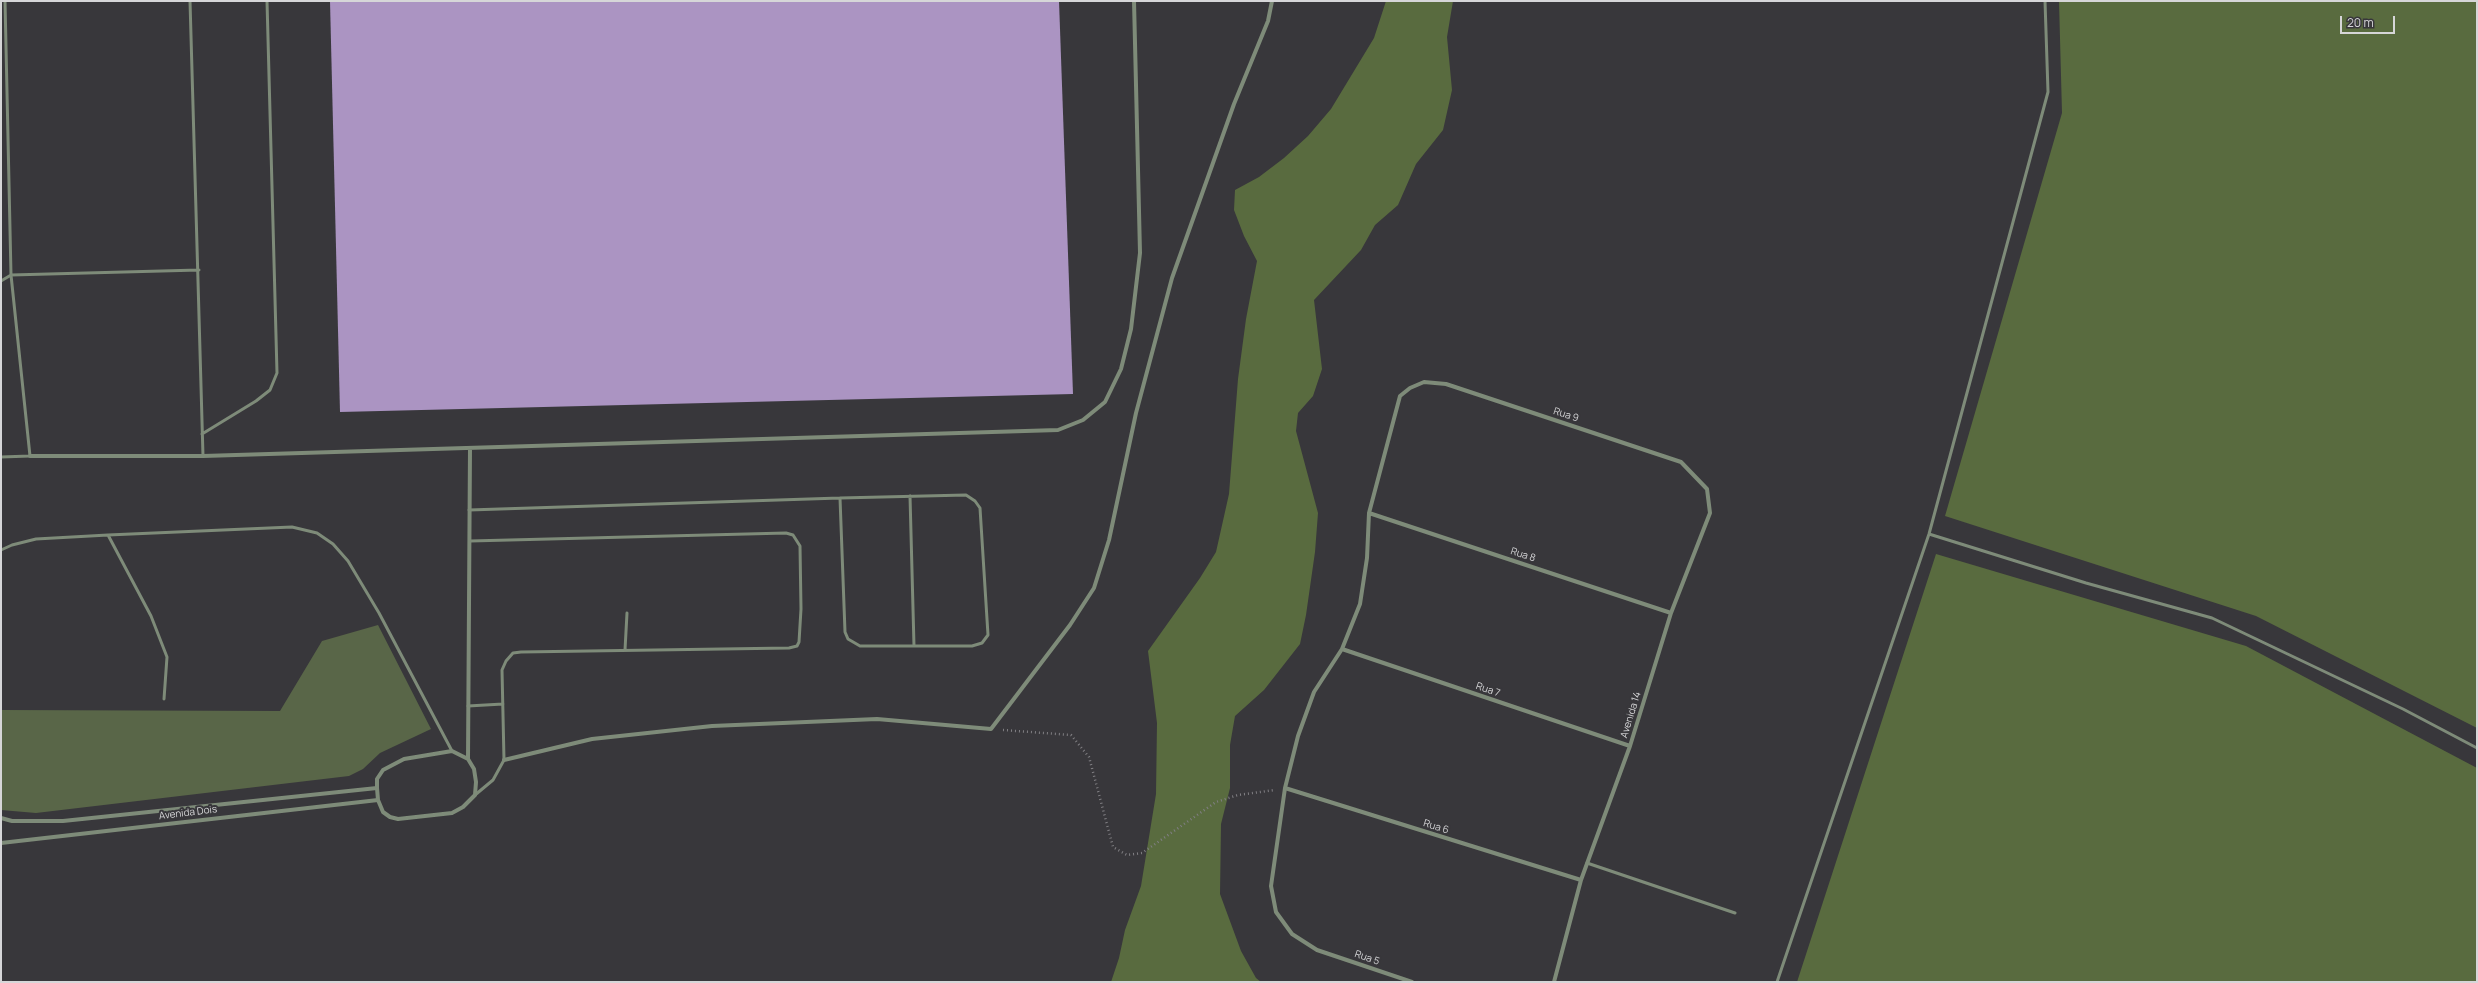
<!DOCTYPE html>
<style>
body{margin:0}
#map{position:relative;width:2478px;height:983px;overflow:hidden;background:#38373b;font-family:Manrope,sans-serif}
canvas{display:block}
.frame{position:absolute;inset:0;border:2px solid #d6d6d8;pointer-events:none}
.scale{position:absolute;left:2340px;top:16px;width:55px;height:18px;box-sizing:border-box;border:2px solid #d6d6d8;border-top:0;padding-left:5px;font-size:12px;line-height:14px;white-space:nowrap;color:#d6d6d8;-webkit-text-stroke:3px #38373b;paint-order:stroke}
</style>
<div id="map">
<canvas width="2478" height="983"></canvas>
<div class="frame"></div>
<div class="scale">20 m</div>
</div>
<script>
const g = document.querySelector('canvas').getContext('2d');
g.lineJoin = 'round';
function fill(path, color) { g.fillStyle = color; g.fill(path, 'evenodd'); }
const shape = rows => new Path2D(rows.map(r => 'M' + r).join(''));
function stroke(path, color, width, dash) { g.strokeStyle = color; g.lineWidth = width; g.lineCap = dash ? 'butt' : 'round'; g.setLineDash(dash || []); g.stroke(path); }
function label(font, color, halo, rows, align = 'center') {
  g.font = font + ' Manrope,sans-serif'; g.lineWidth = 4; g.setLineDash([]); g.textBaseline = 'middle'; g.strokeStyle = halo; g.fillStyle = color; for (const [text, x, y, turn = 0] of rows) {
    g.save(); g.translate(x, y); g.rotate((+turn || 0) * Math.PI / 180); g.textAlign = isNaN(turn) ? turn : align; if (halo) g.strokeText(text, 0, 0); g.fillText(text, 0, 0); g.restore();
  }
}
const green = shape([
 [378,625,431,729,380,753,363,769,349,776,36,813,1,810,1,710,280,711,322,641]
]);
const forest = shape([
 [1386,1,1453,1,1447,37,1452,90,1443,130,1416,164,1398,205,1375,225,1361,250,1314,300,1322,369,1313,396,1298,413,1296,431,1318,513,1315,552,1306,615,1300,644,1264,690,1235,716,1230,745,1230,788,1221,824,1220,894,1241,951,1256,978,1261,982,1111,982,1119,958,1125,930,1141,886,1156,794,1157,723,1148,651,1200,578,1216,552,1229,494,1238,379,1246,319,1257,261,1244,236,1234,210,1235,190,1259,177,1284,158,1308,136,1331,109,1374,38],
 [2059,1,2477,1,2477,728,2256,616,1945,516,2062,113],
 [1936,554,2246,646,2477,768,2477,982,1797,982]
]);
const building = shape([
 [330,1,1059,1,1073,394,340,412]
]);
const path = shape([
 [1003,730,1071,735,1089,757,1113,847,1127,855,1142,853,1216,802,1238,795,1275,790]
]);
const lane = shape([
 [190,1,203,456],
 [1,281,11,275,199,270],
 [202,434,256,401,270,390,277,373,267,1],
 [1,457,30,456,11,275,5,1],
 [910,496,914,646],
 [469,510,840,498,966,495,975,501,980,508,988,635,982,643,972,646,860,646,848,639,845,632,840,498],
 [1929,534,2086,583,2212,618,2403,709,2477,748],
 [108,535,151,616,167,657,164,699],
 [470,541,786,533,793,535,800,546,801,609,799,642,797,646,789,648,521,652,513,653,506,661,502,670,504,760,493,780,475,795],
 [1,550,12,545,36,539,108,535,292,527,317,533,333,544,348,561,379,613,452,751],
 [625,650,627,613],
 [468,706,503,704],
 [1587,863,1735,913],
 [1777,982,1929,534,2048,92,2045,1]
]);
const street = shape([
 [30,456,203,456,1058,430,1083,420,1105,402,1121,369,1131,329,1140,253,1134,1],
 [1369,513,1671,613],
 [1342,649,1630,746],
 [452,751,468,759,474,769,476,782,475,795,463,807,452,813,398,819,390,817,383,812,378,800,377,788,377,779,383,770,404,759,452,751],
 [468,759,470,448],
 [504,760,592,739,712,726,877,719,991,729,1070,625,1094,588,1109,540,1136,413,1172,278,1234,104,1268,21,1272,1],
 [1285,788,1581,880],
 [1,818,12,821,63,821,377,788],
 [1,843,378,800],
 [1412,982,1317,950,1292,934,1276,912,1271,886,1285,788,1298,736,1314,692,1342,649,1360,604,1367,558,1369,513,1400,396,1410,388,1424,382,1446,384,1681,462,1707,489,1710,513,1671,613,1630,746,1581,880,1554,982]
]);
const streetNames = [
 ["Rua 9",1566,415,18],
 ["Rua 8",1523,555,18],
 ["Rua 7",1488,690,19],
 ["Avenida 14",1631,715,-73],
 ["Avenida Dois",188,813,-7],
 ["Rua 6",1436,827,17],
 ["Rua 5",1367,958,19]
];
fill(green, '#596648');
fill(forest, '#596b3f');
fill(building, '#ab94c2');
stroke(path, '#807f83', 2.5, [1, 3]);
stroke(lane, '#7e8b79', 3);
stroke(street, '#7e8b79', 4);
label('10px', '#d6d6d8', '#38373b', streetNames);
</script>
